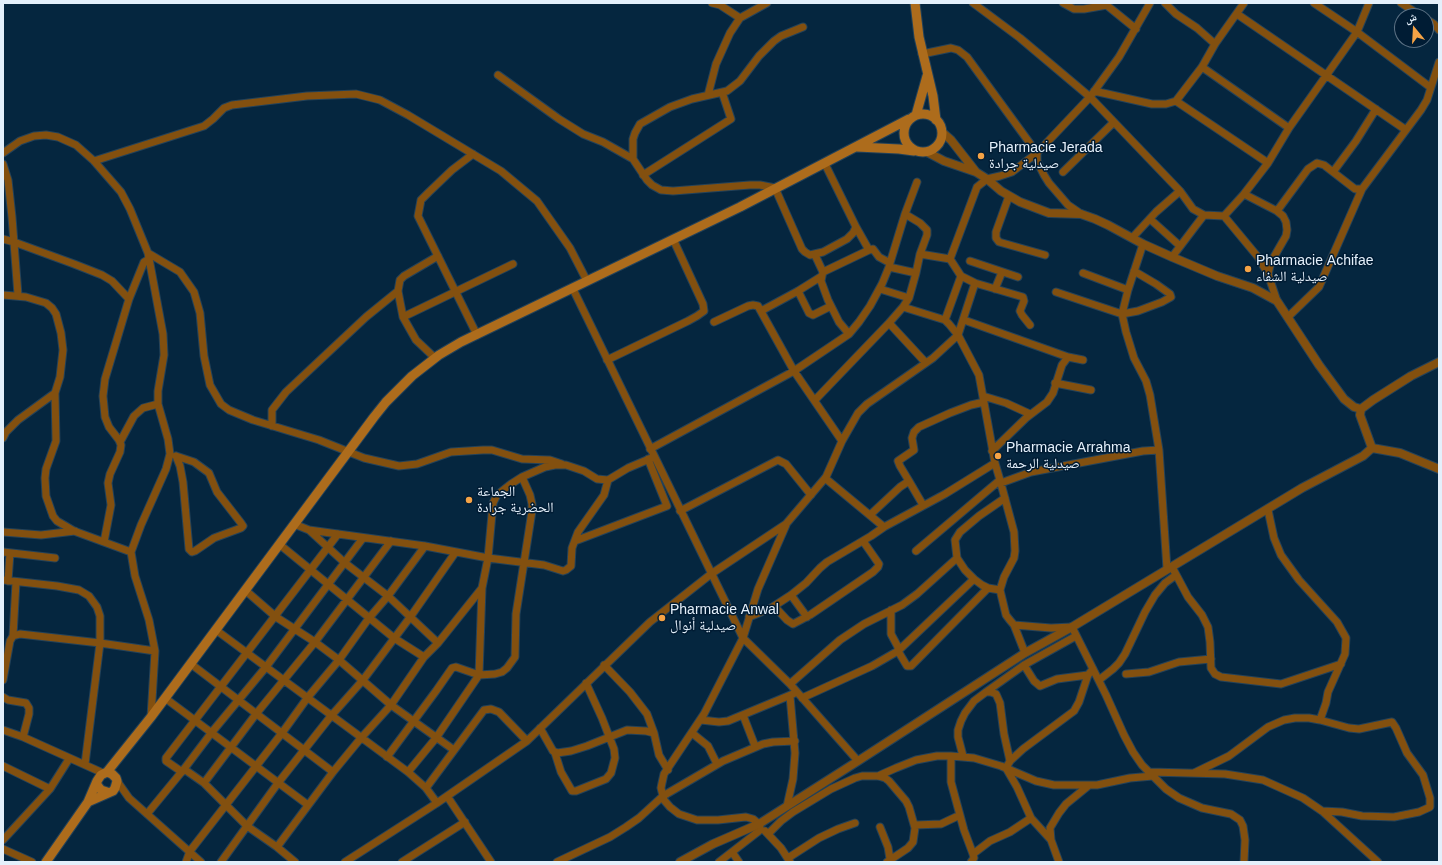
<!DOCTYPE html>
<meta charset="utf-8">
<style>
body{margin:0}
#map{position:relative;width:1442px;height:865px;overflow:hidden;background:#05263f;font-family:Arial,"Noto Naskh Arabic",sans-serif}
canvas{display:block}
.frame{position:absolute;inset:0;border:4px solid #e4f0fb;pointer-events:none}
.north{position:absolute;left:1394px;top:8px;width:40px;height:40px;box-sizing:border-box;background:#001c34;border:1px solid #5b7184;border-radius:50%;rotate:342deg;font-size:11px;font-weight:700;line-height:16px;text-align:center;color:#e4f0fb}
.north::after{content:'';display:block;margin:auto;width:14px;height:18px;background:#f5a346;clip-path:polygon(50% 0,100% 100%,50% 72%,0 100%)}
</style>
<div id="map">
<canvas width="1442" height="865"></canvas>
<div class="frame"></div>
<div class="north">ش</div>
</div>
<script>
const g = document.querySelector('canvas').getContext('2d');
g.lineJoin = 'round';
const shape = rows => new Path2D(rows.map(r => 'M' + r).join(''));
function stroke(path, color, width, dash) { g.strokeStyle = color; g.lineWidth = width; g.lineCap = dash ? 'butt' : 'round'; g.setLineDash(dash || []); g.stroke(path); }
function label(font, color, halo, rows, align = 'center') {
  g.font = font + ' Arial,"Noto Naskh Arabic",sans-serif'; g.lineWidth = 3; g.setLineDash([]); g.textBaseline = 'middle'; g.strokeStyle = halo; g.fillStyle = color; for (const [text, x, y, turn = 0] of rows) {
    g.save(); g.translate(x, y); g.rotate((+turn || 0) * Math.PI / 180); g.textAlign = isNaN(turn) ? turn : align; if (halo) g.strokeText(text, 0, 0); g.fillText(text, 0, 0); g.restore();
  }
}
const minor = shape([
 [712,3,720,5,740,18],
 [973,3,1020,38,1090,97,1180,191,1193,209,1204,215,1224,216,1258,257,1268,274,1277,301],
 [1063,3,1074,9,1084,9,1107,5],
 [1104,3,1136,29],
 [1165,3,1176,14,1197,28,1215,44],
 [1314,3,1357,32,1430,87],
 [1401,3,1421,16],
 [1237,14,1406,130],
 [1426,19,1434,24,1439,30],
 [803,27,781,36,774,41,759,56,740,81,727,91,692,99,670,107,640,124,635,133,633,139,633,159,647,180,652,185,661,190,673,191,750,185,760,185,775,188,802,249,805,252,810,255,823,252,847,239,853,233,856,227,825,164],
 [922,54,951,48,958,50,967,57,1037,153,1037,161,1044,175,1049,183,1068,205,1081,214],
 [1202,67,1289,128],
 [498,75,559,119,583,134,603,142,633,159],
 [1094,91,1152,104,1166,104,1176,101,1202,67,1215,44,1244,3],
 [708,95,716,64,730,33,740,18,767,3],
 [1176,101,1268,163],
 [3,153,20,141,34,136,46,135,58,137,76,145,94,161,121,192,130,209,148,253,163,334,164,355,158,391,158,404,168,439,170,454,166,469,141,525,131,552,135,576,149,620,155,651,151,717],
 [473,154,452,170,429,192,421,200,418,216,477,335],
 [94,161,204,126,213,119,224,108,232,105,307,96,356,94,380,100,408,115,501,171,537,201,570,248,587,281],
 [3,164,8,180,12,217,18,295],
 [1063,172,1114,122],
 [1333,172,1356,141,1376,109],
 [643,175,731,119,722,92],
 [1244,194,1277,211,1283,216,1286,222,1287,230,1286,236,1271,262,1268,274],
 [1009,196,996,232,996,238,999,242,1045,255],
 [1277,211,1308,169,1317,163,1324,165,1355,189,1362,189,1421,110,1427,100,1439,62],
 [905,214,920,223,927,230,927,235,920,254],
 [1224,216,1244,194,1268,163,1289,128,1357,32,1369,3],
 [1150,219,1180,246],
 [856,227,869,250],
 [1132,238,1156,212,1180,191],
 [3,239,14,242,74,264,102,275,112,281,129,299],
 [148,253,180,272,194,292,200,313,204,356,210,385,221,404,229,410,253,420,319,440,364,458,399,466,417,464,451,452,483,450,492,450,522,459,550,460,562,464],
 [815,255,823,272],
 [1172,257,1194,228,1204,215],
 [970,261,1018,277],
 [890,263,905,214,917,182],
 [1083,273,1128,290],
 [822,276,821,281,828,300,839,322,849,334],
 [975,283,1023,297,1024,301,1020,311,1022,315,1030,325],
 [573,289,743,638,790,684,858,761],
 [880,289,909,298],
 [995,289,1002,272],
 [798,291,809,313,813,315,831,306],
 [1056,292,1122,314,1138,311,1162,302,1171,297,1170,294,1156,284,1134,271],
 [3,295,26,297,46,303,52,308,56,314,61,333,63,350,60,377,55,393,56,441,46,469,45,478,46,496,53,516,57,521,74,531,131,552],
 [903,307,945,320,949,324,958,335,979,375,995,463,1000,480,1014,532,1015,551,1014,558,1004,577,1000,590,1006,615,1009,619,1014,625,1051,628,1072,627,1106,695,1124,735,1133,752,1142,765,1166,789,1179,798,1202,808,1231,814,1240,820,1243,826,1245,840,1244,862],
 [761,311,798,291,822,276,823,272,869,250,873,249,879,257,890,263,889,267,916,273,920,254,950,259],
 [403,317,513,264],
 [1288,317,1319,287,1362,189],
 [945,320,961,276],
 [964,320,1068,357],
 [714,322,748,306,753,305,758,306,794,371,842,441],
 [889,323,926,363],
 [435,358,416,340,403,317,398,291,400,280,404,276,438,256],
 [607,360,688,321,697,316,704,311,703,304,673,239],
 [1055,383,1091,390],
 [983,396,1006,403,1030,414],
 [815,400,889,323,903,307,909,298,916,273],
 [272,426,272,410,286,392,366,317,398,291],
 [3,438,6,432,18,420,55,393],
 [120,442,134,416,143,408,158,404],
 [650,449,794,371,849,334,859,322,870,306,882,284,889,267],
 [1159,450,1167,569],
 [992,451,1026,418,1047,402,1053,393,1062,365,1068,357,1083,360],
 [176,456,194,462,209,473,217,492,241,523,243,526,241,528,214,538,195,551,192,552,189,549,183,482,180,466,176,456],
 [825,478,884,527],
 [909,481,923,505],
 [1001,483,1031,472,1143,451,1159,450,1150,395,1146,381,1134,358,1126,332,1122,314,1128,290,1143,244],
 [1268,510,1274,538,1281,555,1299,580,1337,622,1346,638,1345,654,1328,692,1326,703,1320,720],
 [680,511,778,460,786,464,811,495],
 [870,515,900,487,909,481,900,466,898,461,914,450,912,438,914,432,919,427,950,413,971,405,984,402],
 [294,524,309,530,425,546,488,558,544,565,563,571,566,570,571,566,572,548,578,532,604,495,608,480],
 [309,530,345,563,388,596,438,643],
 [3,532,41,535,75,531],
 [575,541,667,506,648,459],
 [104,542,111,505,108,483,110,474,120,452,121,445,119,440,109,427,105,417,103,396,105,379,129,299,144,262,149,259],
 [279,544,394,638,424,657],
 [916,551,1000,480],
 [3,552,55,558],
 [1172,567,1188,597,1202,615,1208,627,1210,642,1211,668,1215,674,1221,677,1281,684,1341,664],
 [974,579,898,651,907,666,911,666,913,664,988,588],
 [3,580,57,586,79,590,89,596,97,607,100,616,100,643,85,764],
 [8,581,10,553],
 [482,588,479,675,495,674,502,672,507,668,515,657,516,614,532,511,532,504,530,495,522,477],
 [245,590,276,617,315,642,339,660,391,705,454,750],
 [1000,590,988,588,982,585,974,579,965,570,957,558,955,540,960,532,979,516,1005,498],
 [791,595,807,617],
 [774,606,787,620,793,624,810,615,873,572,878,567,879,564,863,541],
 [749,617,771,608,791,595,806,583,820,568,827,562,871,536,884,527,945,494,995,463],
 [1014,625,1025,653],
 [216,630,408,772,426,788,437,803],
 [13,636,16,582],
 [191,664,333,772],
 [604,665,630,692,647,714,654,733,659,755,668,770],
 [1024,665,1034,681,1040,686,1057,679,1088,675],
 [1126,674,1149,672,1179,662,1211,659],
 [3,680,10,641,13,636,20,634,100,643,155,651],
 [1099,680,1113,669,1119,663,1125,654,1145,612,1155,595,1165,583,1176,575],
 [790,684,840,640,864,624,902,605,917,594,957,558],
 [986,692,1024,665,1076,636],
 [3,697,8,700,26,703,29,708,29,714,23,737],
 [165,698,308,805],
 [802,698,872,666,898,651,898,647,891,634,891,610],
 [743,715,755,746],
 [701,720,719,722,728,721,793,694],
 [540,728,553,751,557,753,571,751,587,746,627,730,646,731,654,733],
 [3,730,23,737,103,773],
 [692,733,708,746,717,764],
 [555,753,561,772,572,791,576,791,606,779,611,773,615,758,614,749,602,718,586,683],
 [951,756,951,782,964,830,973,854,974,858,971,862],
 [963,756,958,737,958,730,961,721,965,713,974,701,986,692,991,692,996,694,1000,703,1004,734,1010,761],
 [387,757,436,691,452,668,456,667,479,675,436,738,408,772],
 [3,766,50,789],
 [184,769,204,783,247,826,277,847],
 [182,772,169,763,166,761,166,758,338,534],
 [1150,772,1225,774,1263,780,1303,798,1322,811,1378,862],
 [1194,773,1229,756,1268,727,1284,720,1295,718,1309,718,1320,720,1349,728,1359,729,1392,722,1396,728,1407,753,1423,775,1430,798,1430,807,1419,812,1394,817,1362,816,1342,812,1322,811],
 [878,776,896,768,916,760,937,756,951,756,974,758,1001,766,1036,781,1054,785,1097,785,1130,778,1153,776],
 [117,781,129,798,201,862],
 [204,783,256,714,315,642,391,541],
 [426,788,484,710,491,709,499,712,527,741],
 [447,796,491,862],
 [787,806,793,779,795,753,790,696],
 [147,814,184,769,212,732,266,667,363,538],
 [915,825,941,824,960,815],
 [880,827,888,847,890,859],
 [765,831,781,848,790,862],
 [768,834,781,821,793,812,831,789,855,778,862,776,878,776,885,778,889,781,906,801,909,807,915,828,913,842,908,848,887,862],
 [3,840,50,789,69,759],
 [1051,840,1031,818,1017,787,1006,768,1010,761,1023,749,1074,711,1079,702,1088,675,1093,669],
 [3,849,32,862],
 [732,852,739,862],
 [973,854,990,841,1010,832,1031,818],
 [788,858,819,838,838,829,855,823],
 [186,862,190,851,282,733,308,697,339,660,369,618,388,596,425,546],
 [221,862,278,783,331,716,363,680,411,616,455,553],
 [295,862,277,847,333,772,361,738,391,705,424,657,438,643,482,588,488,558,493,503,497,495,511,484,522,477,545,467,555,465,566,465,584,471,597,479,608,480,628,468,654,457],
 [345,862,437,803,527,741,650,622,711,574,786,524,826,477,842,441,858,413,867,404,933,358,958,335,975,283,961,276,950,259,977,187,987,179,1000,176,1012,172,1037,153,1090,97,1119,57,1150,3],
 [402,862,465,822],
 [557,862,610,837,626,827,639,818,663,796,723,761,763,744,773,742,795,741],
 [719,862,759,831,760,827,759,824,753,819,746,817,718,820,697,820,679,814,670,807,664,800,661,788,662,783,664,774,704,714,743,638,758,589,786,525],
 [1059,862,1051,840,1050,828,1059,813,1066,804,1088,786]
]);
const tertiary = shape([
 [942,132,951,140,976,172],
 [927,152,944,161,976,172,987,179,1001,191,1020,202,1049,213,1081,214,1095,219,1108,225,1143,244,1172,257,1217,276,1253,288,1277,301,1319,365,1344,399,1354,407,1361,409],
 [1372,448,1400,453,1439,469],
 [680,862,713,844,759,824,858,761,1025,653,1072,627,1302,488,1363,456,1372,448,1360,415,1361,409,1373,400,1411,376,1439,362]
]);
const secondary = shape([
 [915,3,919,37,933,96,936,120],
 '904 133a19 19 0 1 1 38 0a19 19 0 1 1-38 0Z',
 [916,115,927,76],
 [857,147,899,149,914,151],
 [107,772,151,717,374,417,386,402,412,376,439,355,461,342,740,207,909,119],
 [88,802,113,791,115,788,117,781,116,778,112,774,107,772,101,775,97,781,97,785,101,790,107,792],
 [46,862,88,802,97,781]
]);
const markers = [
 [981,156,4,"#f5a346"],
 [1248,269,4,"#f5a346"],
 [998,456,4,"#f5a346"],
 [469,500,4,"#f5a346"],
 [662,618,4,"#f5a346"]
];
const poiNames = [
 ["Pharmacie Jerada",989,148],
 ["صيدلية جرادة",989,164],
 ["Pharmacie Achifae",1256,261],
 ["صيدلية الشفاء",1256,277],
 ["Pharmacie Arrahma",1006,448],
 ["صيدلية الرحمة",1006,464],
 ["الجماعة",477,492],
 ["الحضرية جرادة",477,508],
 ["Pharmacie Anwal",670,610],
 ["صيدلية أنوال",670,626]
];
stroke(minor, '#244259', 9);
stroke(tertiary, '#244259', 10);
stroke(secondary, '#244259', 11);
stroke(minor, '#83500f', 7);
stroke(tertiary, '#83500f', 8);
stroke(secondary, '#ad6c1c', 9);
for (const [x, y, r, color] of markers) { const dot = new Path2D(); dot.arc(x, y, r, 0, 2 * Math.PI); g.fillStyle = color; g.fill(dot); stroke(dot, '#001c34', 1.5); }
label('14px', '#e4f0fb', '#001c34', poiNames, 'left');
</script>
